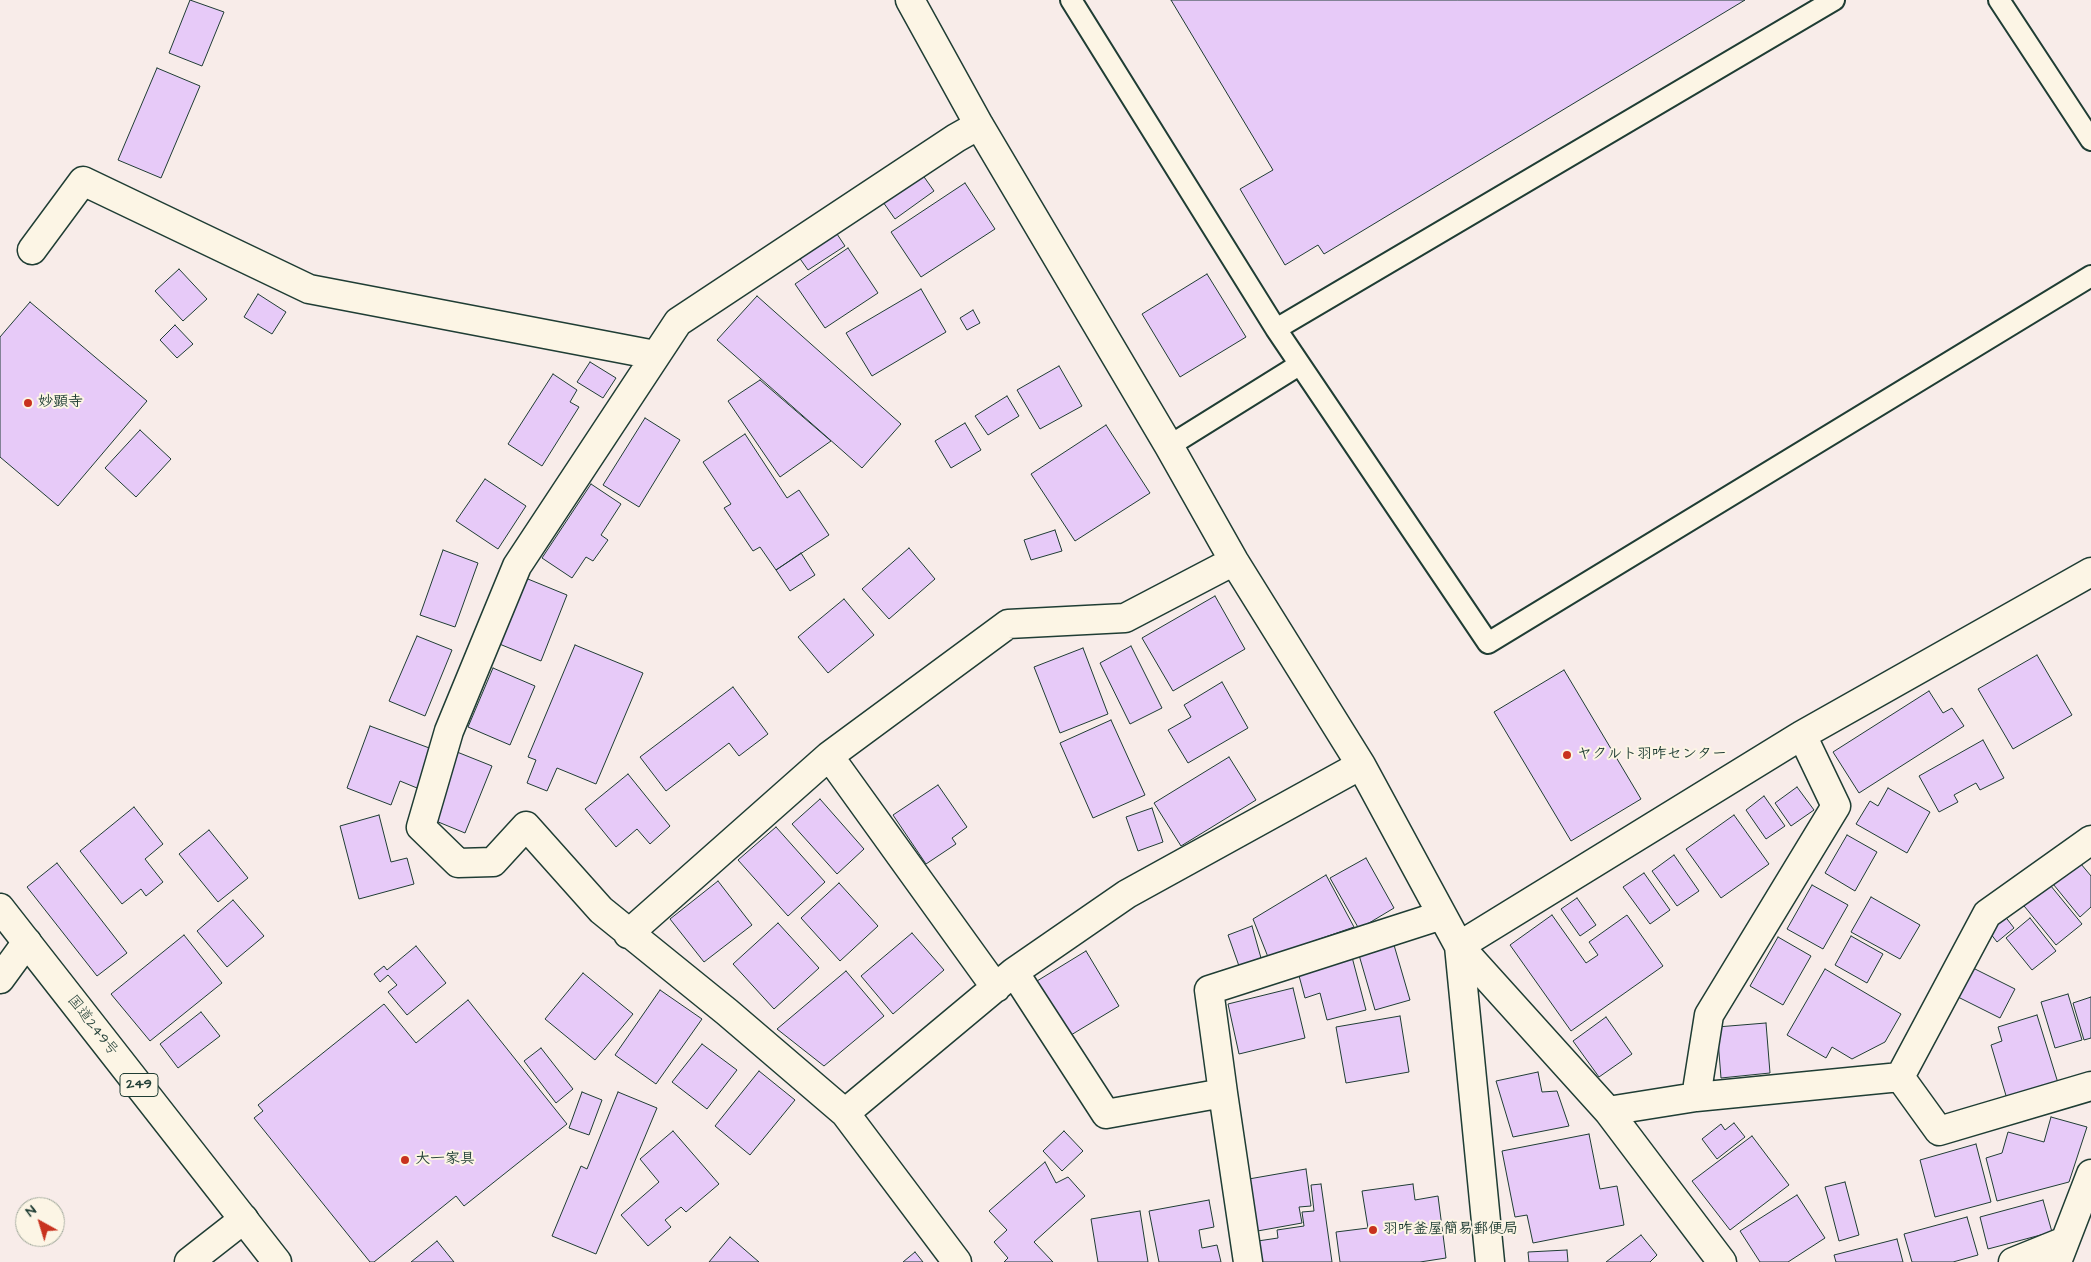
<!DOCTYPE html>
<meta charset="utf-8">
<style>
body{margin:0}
#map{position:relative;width:2091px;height:1262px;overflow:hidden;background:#f8ece9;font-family:"Architects Daughter",sans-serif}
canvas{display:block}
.north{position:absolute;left:15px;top:1197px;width:50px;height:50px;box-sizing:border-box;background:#fcf5e5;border:1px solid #a4ab9e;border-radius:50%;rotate:321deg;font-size:14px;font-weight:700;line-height:20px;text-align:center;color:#1f3d34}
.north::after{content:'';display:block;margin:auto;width:18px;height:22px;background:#c8321e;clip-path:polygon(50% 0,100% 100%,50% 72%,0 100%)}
</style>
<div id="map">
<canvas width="2091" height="1262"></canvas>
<div class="north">N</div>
</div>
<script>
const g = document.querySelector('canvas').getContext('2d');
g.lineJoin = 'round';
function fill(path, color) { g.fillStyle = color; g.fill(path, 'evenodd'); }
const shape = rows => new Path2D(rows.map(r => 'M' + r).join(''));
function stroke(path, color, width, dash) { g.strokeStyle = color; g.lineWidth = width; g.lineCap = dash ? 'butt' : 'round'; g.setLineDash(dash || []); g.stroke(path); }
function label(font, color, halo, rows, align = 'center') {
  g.font = font + ' "Architects Daughter","Klee One",sans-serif'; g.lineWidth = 4; g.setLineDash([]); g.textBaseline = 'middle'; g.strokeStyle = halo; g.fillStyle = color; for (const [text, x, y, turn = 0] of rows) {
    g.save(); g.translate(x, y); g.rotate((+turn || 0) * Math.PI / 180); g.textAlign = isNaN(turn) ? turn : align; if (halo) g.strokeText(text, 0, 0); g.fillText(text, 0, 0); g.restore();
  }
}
const building = shape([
 [190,0,224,12,202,66,169,53,190,0],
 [1171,0,1745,0,1324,254,1318,245,1285,265,1240,189,1273,170,1171,0],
 [157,68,200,86,161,178,118,160,157,68],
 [922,174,934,191,895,219,883,202,922,174],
 [965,183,995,229,921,277,891,232,965,183],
 [833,228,845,246,808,270,796,253,833,228],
 [848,248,878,293,825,328,795,284,848,248],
 [179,269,207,299,183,321,155,291,179,269],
 [1207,274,1246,337,1180,377,1142,314,1207,274],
 [921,289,946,332,872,376,846,333,921,289],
 [258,294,286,312,272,334,244,317,258,294],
 [757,296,901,424,862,468,717,340,757,296],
 [30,302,147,401,58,506,0,457,0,337,30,302],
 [973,310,980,323,967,330,960,318,973,310],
 [175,325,193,344,177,358,160,340,175,325],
 [590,362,616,378,603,398,577,382,590,362],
 [1059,366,1082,406,1040,429,1017,390,1059,366],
 [553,374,577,390,570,402,579,407,542,466,508,444,553,374],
 [760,380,831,441,780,477,728,401,760,380],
 [1007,396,1019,416,988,435,975,416,1007,396],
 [645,418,680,440,639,507,603,485,645,418],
 [965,423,981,450,951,468,935,441,965,423],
 [1106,425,1150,493,1075,541,1031,474,1106,425],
 [140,430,171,459,136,497,105,468,140,430],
 [745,434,787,498,799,490,829,535,776,570,760,547,753,551,724,508,731,504,703,462,745,434],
 [485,479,526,506,498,549,456,521,485,479],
 [591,484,621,504,601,535,608,540,593,561,586,557,572,578,542,558,591,484],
 [1055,530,1062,551,1031,560,1024,540,1055,530],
 [909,548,935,579,889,619,862,589,909,548],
 [443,550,478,563,455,627,420,615,443,550],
 [801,553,815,575,790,591,776,570,801,553],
 [523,577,567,595,541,661,497,643,523,577],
 [1215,596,1245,649,1173,691,1142,638,1215,596],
 [844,599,874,635,828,673,798,637,844,599],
 [417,636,452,650,425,716,389,701,417,636],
 [575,645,643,673,596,784,557,768,547,791,527,783,536,760,528,757,575,645],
 [1131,646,1162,708,1130,724,1100,663,1131,646],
 [1083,648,1108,714,1060,733,1034,667,1083,648],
 [2037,655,2072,715,2013,749,1978,689,2037,655],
 [493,668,535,686,510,745,468,727,493,668],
 [1564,670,1641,799,1571,841,1494,712,1564,670],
 [1222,682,1248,728,1188,763,1168,730,1191,717,1184,705,1222,682],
 [733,687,768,734,739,756,729,743,666,791,640,757,733,687],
 [1929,691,1943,713,1952,708,1964,726,1859,793,1833,752,1929,691],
 [1111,720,1145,795,1093,818,1060,743,1111,720],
 [370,726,432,749,417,788,400,781,391,805,347,788,370,726],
 [1983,740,2004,778,1980,790,1976,783,1954,795,1958,802,1939,812,1919,776,1983,740],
 [457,752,492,766,465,833,431,819,457,752],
 [1229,757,1256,800,1181,846,1154,803,1229,757],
 [628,774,670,826,650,844,637,829,616,847,585,809,628,774],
 [938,785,967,827,952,838,956,844,926,864,893,815,938,785],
 [1797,787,1814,810,1791,826,1775,803,1797,787],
 [1888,788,1930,812,1907,853,1856,824,1870,801,1878,806,1888,788],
 [1764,796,1785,826,1766,839,1746,810,1764,796],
 [820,799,864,849,837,874,792,824,820,799],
 [134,807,163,844,145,859,163,882,146,896,141,889,122,904,80,851,134,807],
 [1152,808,1163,842,1138,851,1126,817,1152,808],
 [379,815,391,862,407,858,414,884,359,899,340,826,379,815],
 [1734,815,1769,864,1721,898,1686,849,1734,815],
 [776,827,825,882,788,916,738,860,776,827],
 [209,830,248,878,218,902,179,854,209,830],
 [1847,835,1877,852,1855,891,1825,873,1847,835],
 [1674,855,1699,891,1677,906,1652,871,1674,855],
 [1366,858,1394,908,1359,929,1330,878,1366,858],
 [2076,858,2091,876,2091,907,2080,917,2049,879,2076,858],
 [57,863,127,953,97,976,27,887,57,863],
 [1644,873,1670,910,1650,924,1623,887,1644,873],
 [1326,875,1354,927,1268,957,1253,919,1326,875],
 [2046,880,2082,924,2056,945,2020,901,2046,880],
 [718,881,752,925,704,962,670,919,718,881],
 [839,883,878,926,840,961,801,918,839,883],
 [1812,885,1848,905,1823,949,1787,929,1812,885],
 [1871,897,1920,925,1900,959,1851,932,1871,897],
 [1577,898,1596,925,1580,936,1561,909,1577,898],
 [233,900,264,936,227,967,197,931,233,900],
 [1552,915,1586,963,1598,955,1589,942,1627,915,1663,966,1571,1031,1510,945,1552,915],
 [2004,915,2014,928,1997,942,1987,929,2004,915],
 [2030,918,2056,951,2032,970,2006,938,2030,918],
 [778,923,819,968,774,1009,733,964,778,923],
 [1252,926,1261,958,1239,966,1228,935,1252,926],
 [912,933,944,970,893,1014,861,976,912,933],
 [184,935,222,983,150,1041,111,994,184,935],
 [1851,936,1883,954,1867,983,1835,965,1851,936],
 [1778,937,1811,956,1783,1005,1750,986,1778,937],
 [1394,945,1410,1000,1375,1010,1359,955,1394,945],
 [416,946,446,983,407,1015,388,992,397,985,388,975,380,982,374,974,384,966,387,970,416,946],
 [1086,951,1119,1006,1071,1035,1037,981,1086,951],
 [1352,957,1366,1010,1327,1020,1320,993,1305,998,1298,972,1352,957],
 [1971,967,2015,989,2000,1018,1956,996,1971,967],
 [1825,969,1901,1014,1885,1042,1852,1059,1832,1047,1826,1058,1787,1035,1825,969],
 [846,971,884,1016,824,1066,777,1029,846,971],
 [583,973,633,1014,595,1060,545,1019,583,973],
 [1293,988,1305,1038,1239,1054,1228,1004,1293,988],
 [660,990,702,1019,656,1084,615,1055,660,990],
 [2068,994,2082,1040,2055,1048,2041,1002,2068,994],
 [2091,997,2091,1038,2084,1040,2073,1003,2091,997],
 [468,1000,567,1124,464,1206,456,1196,374,1262,370,1262,254,1118,263,1111,258,1105,384,1004,416,1043,468,1000],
 [201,1012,220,1036,178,1068,160,1044,201,1012],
 [2037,1015,2058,1083,2007,1099,1991,1045,2002,1041,1998,1027,2037,1015],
 [1400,1016,1409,1072,1346,1083,1336,1027,1400,1016],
 [1606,1017,1632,1054,1599,1077,1573,1041,1606,1017],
 [1766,1023,1770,1073,1721,1078,1717,1027,1766,1023],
 [702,1044,737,1070,707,1109,672,1082,702,1044],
 [541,1048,573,1089,556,1103,524,1061,541,1048],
 [759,1071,795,1100,750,1155,715,1126,759,1071],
 [1538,1072,1542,1092,1557,1091,1569,1126,1513,1137,1496,1081,1538,1072],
 [582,1092,602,1100,589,1135,569,1128,582,1092],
 [618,1092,657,1108,596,1254,552,1236,581,1166,587,1169,618,1092],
 [2051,1117,2087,1127,2069,1182,1997,1201,1986,1158,2002,1153,2008,1132,2044,1142,2051,1117],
 [1734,1123,1745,1137,1717,1159,1702,1139,1721,1124,1725,1130,1734,1123],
 [673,1131,719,1184,686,1212,681,1207,665,1220,671,1227,648,1246,621,1215,659,1182,640,1159,673,1131],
 [1064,1131,1083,1151,1062,1171,1043,1151,1064,1131],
 [1589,1134,1600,1189,1617,1186,1624,1225,1533,1243,1527,1215,1515,1217,1502,1151,1589,1134],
 [1752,1136,1789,1185,1730,1230,1692,1181,1752,1136],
 [1976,1144,1991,1202,1935,1217,1920,1160,1976,1144],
 [1045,1162,1056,1183,1068,1177,1085,1196,1034,1242,1053,1262,1004,1262,1008,1258,994,1242,1007,1230,989,1211,1045,1162],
 [1306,1169,1311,1206,1299,1207,1302,1223,1252,1232,1243,1180,1306,1169],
 [1845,1182,1859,1235,1839,1241,1825,1187,1845,1182],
 [1321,1184,1332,1262,1254,1262,1251,1242,1278,1238,1277,1230,1304,1226,1302,1212,1314,1211,1311,1185,1321,1184],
 [1413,1184,1415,1200,1438,1196,1446,1258,1420,1262,1340,1262,1336,1232,1368,1228,1362,1191,1413,1184],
 [1797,1195,1825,1238,1788,1262,1760,1262,1740,1231,1797,1195],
 [1209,1200,1214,1227,1199,1230,1202,1248,1217,1245,1221,1262,1159,1262,1149,1211,1209,1200],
 [2043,1200,2052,1232,1988,1249,1980,1217,2043,1200],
 [1140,1211,1148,1262,1098,1262,1091,1219,1140,1211],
 [1967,1217,1978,1255,1953,1262,1912,1262,1904,1234,1967,1217],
 [1641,1235,1657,1255,1650,1262,1606,1262,1641,1235],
 [730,1237,759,1262,709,1262,730,1237],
 [1897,1239,1903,1262,1836,1262,1834,1255,1897,1239],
 [437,1241,454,1262,411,1262,437,1241],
 [1567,1250,1568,1262,1529,1262,1528,1252,1567,1250],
 [915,1252,923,1262,903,1262,915,1252]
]);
const lane = shape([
 [1071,0,1276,329,1488,643,2091,276],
 [1999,0,2091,140],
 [1276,329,1834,0],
 [1169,446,1299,365]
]);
const street = shape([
 [910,0,979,125,1169,446,1234,561,1361,765,1459,946,1490,1262],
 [32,250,83,181,309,289,655,355],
 [829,756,996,988],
 [628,934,829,756,1008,624,1125,618,1234,561],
 [1014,972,1106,1114,1223,1093,1248,1262],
 [0,979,27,942],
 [1900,1077,1939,1131,2091,1086],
 [1223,1093,1209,990,1442,915],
 [1696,1097,1709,1015,1836,806,1802,735],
 [1608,1111,1696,1097,1900,1077,1987,914,2091,840],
 [845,1113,1014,972,1127,894,1361,765],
 [189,1262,244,1219],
 [957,1262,845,1113,727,1012,601,910,526,826,493,862,458,863,421,827,449,731,517,566,678,322,956,138,979,125],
 [1722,1262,1608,1111,1459,946,1802,735,2091,572],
 [2013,1262,2065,1241],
 [2057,1262,2091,1174]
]);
const highway = shape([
 [0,908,277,1262]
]);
const markers = [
 [28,403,5,"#c8321e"],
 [1567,755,5,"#c8321e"],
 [405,1160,5,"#c8321e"],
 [1373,1230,5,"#c8321e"]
];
const shields = [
 [139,1085,38]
];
const shieldNames = [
 ["249",139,1085]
];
const poiNames = [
 ["妙顕寺",38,403],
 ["ヤクルト羽咋センター",1577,755],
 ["大一家具",415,1160],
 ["羽咋釜屋簡易郵便局",1383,1230]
];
const streetNames = [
 ["国道249号",92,1026,52]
];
fill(building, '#e7caf8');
stroke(building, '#1f3d34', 1);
stroke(lane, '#1f3d34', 24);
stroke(street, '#1f3d34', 31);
stroke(highway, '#1f3d34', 31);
stroke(lane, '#fcf5e5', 20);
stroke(street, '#fcf5e5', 28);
stroke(highway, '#fcf5e5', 28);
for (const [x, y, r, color] of markers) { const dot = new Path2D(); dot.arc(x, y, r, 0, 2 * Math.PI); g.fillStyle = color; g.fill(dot); stroke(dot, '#fcf5e5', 2); }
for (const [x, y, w] of shields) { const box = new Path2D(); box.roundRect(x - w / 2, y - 11.5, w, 23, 4); g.fillStyle = '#fcf5e5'; g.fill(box); stroke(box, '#1f3d34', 1); }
label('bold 14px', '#1f3d34', null, shieldNames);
label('bold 15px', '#1f3d34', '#fcf5e5', poiNames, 'left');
label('15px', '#1f3d34', '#fcf5e5', streetNames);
</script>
